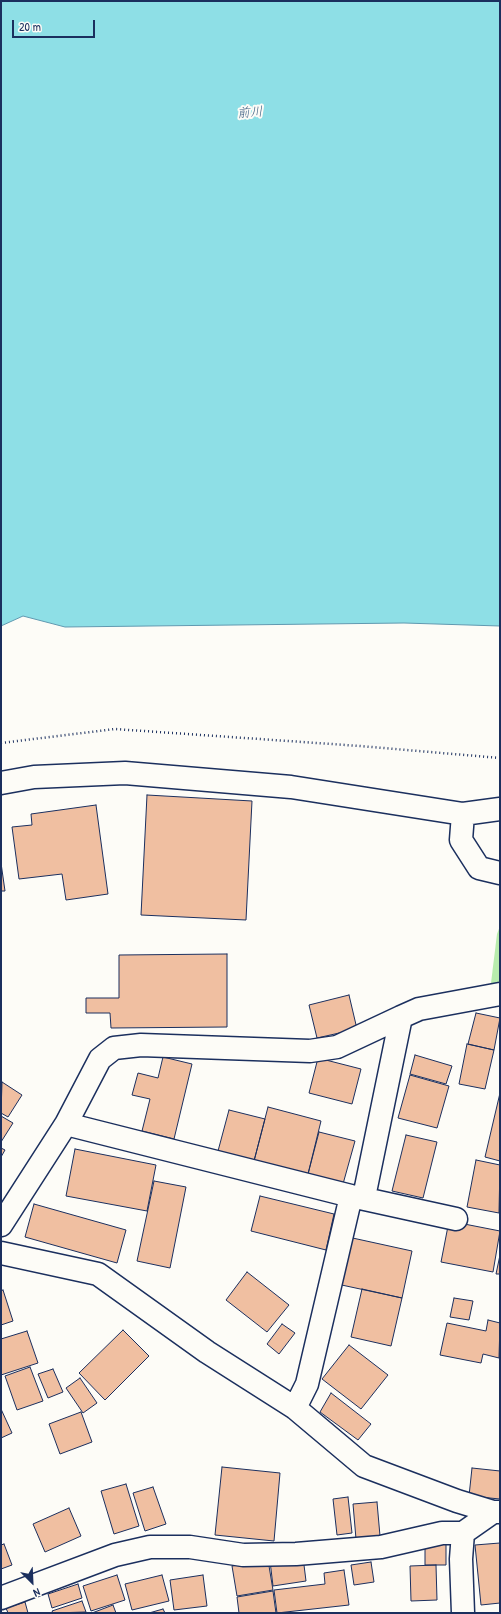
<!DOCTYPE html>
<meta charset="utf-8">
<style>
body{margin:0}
#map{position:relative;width:501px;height:1614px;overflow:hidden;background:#fdfcf7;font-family:"Patrick Hand",sans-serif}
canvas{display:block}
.frame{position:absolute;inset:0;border:2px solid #1b2f5e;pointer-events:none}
.north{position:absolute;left:12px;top:1562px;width:40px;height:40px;-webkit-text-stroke:3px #fdfcf7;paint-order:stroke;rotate:156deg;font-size:11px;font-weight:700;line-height:16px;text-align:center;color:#1b2f5e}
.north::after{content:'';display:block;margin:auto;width:14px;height:18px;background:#1b2f5e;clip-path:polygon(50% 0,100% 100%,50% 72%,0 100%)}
.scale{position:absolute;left:12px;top:20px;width:83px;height:18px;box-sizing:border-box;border:2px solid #1b2f5e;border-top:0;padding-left:5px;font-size:12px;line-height:14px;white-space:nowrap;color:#1b2f5e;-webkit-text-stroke:3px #fdfcf7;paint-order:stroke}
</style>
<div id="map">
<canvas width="501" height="1614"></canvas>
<div class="frame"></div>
<div class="north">N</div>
<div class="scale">20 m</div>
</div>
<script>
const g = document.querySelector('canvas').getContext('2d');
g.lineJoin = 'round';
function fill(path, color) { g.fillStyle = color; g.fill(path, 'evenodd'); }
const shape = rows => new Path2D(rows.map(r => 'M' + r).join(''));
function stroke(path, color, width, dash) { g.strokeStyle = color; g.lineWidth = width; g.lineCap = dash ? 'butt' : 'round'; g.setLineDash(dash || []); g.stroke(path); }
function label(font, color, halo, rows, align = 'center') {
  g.font = font + ' "Patrick Hand","Klee One",sans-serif'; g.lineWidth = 4; g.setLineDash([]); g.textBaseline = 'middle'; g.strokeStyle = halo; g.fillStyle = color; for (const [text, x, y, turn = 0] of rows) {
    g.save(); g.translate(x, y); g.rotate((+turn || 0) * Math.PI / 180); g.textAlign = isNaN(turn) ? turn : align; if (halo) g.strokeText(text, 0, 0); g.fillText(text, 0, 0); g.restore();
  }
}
const green = shape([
 [500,926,500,983,491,983,497,934]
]);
const water = shape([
 [1,1,500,1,500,626,404,623,65,627,23,616,1,626,1,1]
]);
const building = shape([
 [147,795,252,801,246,920,141,915,147,795],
 [96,805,108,894,66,900,62,874,19,879,12,827,32,825,31,814,96,805],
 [1,863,5,891,1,891,1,863],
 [227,954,227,1027,111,1028,110,1013,86,1013,86,998,119,998,119,955,227,954],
 [349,995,357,1029,317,1038,309,1005,349,995],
 [476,1013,500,1018,494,1050,468,1044,476,1013],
 [467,1044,494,1050,485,1089,459,1084,467,1044],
 [415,1055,452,1066,446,1084,410,1074,415,1055],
 [163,1057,192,1064,174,1139,142,1131,150,1099,132,1095,138,1073,158,1078,163,1057],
 [318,1058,361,1069,352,1104,309,1093,318,1058],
 [410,1075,449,1086,437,1128,398,1118,410,1075],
 [2,1082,22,1095,8,1117,1,1113,2,1082],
 [500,1093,500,1161,485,1157,500,1093],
 [268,1107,321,1121,308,1174,254,1161,268,1107],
 [229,1110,265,1119,254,1161,218,1151,229,1110],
 [1,1116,13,1123,1,1142,1,1116],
 [319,1132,355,1141,343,1184,308,1174,319,1132],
 [406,1135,437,1142,423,1198,392,1191,406,1135],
 [1,1148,5,1150,1,1157,1,1148],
 [75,1149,156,1165,147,1211,66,1196,75,1149],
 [476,1160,500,1165,499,1213,467,1207,476,1160],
 [154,1181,186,1187,170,1268,137,1261,154,1181],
 [260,1196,334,1214,326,1250,251,1231,260,1196],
 [34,1204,126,1230,117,1263,25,1237,34,1204],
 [449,1221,500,1231,493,1272,441,1262,449,1221],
 [348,1237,412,1251,402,1298,337,1284,348,1237],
 [500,1255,500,1274,496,1274,500,1255],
 [247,1272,289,1305,267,1332,226,1300,247,1272],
 [362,1289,402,1298,391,1346,351,1337,362,1289],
 [3,1290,13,1321,1,1325,1,1291,3,1290],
 [454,1298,473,1301,469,1320,450,1317,454,1298],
 [488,1320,500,1323,499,1358,483,1354,481,1363,440,1355,447,1323,486,1331,488,1320],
 [282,1324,295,1333,279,1354,267,1344,282,1324],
 [123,1330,149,1356,105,1400,79,1373,123,1330],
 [27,1331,38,1363,1,1375,1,1339,27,1331],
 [349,1345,388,1375,361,1409,322,1379,349,1345],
 [30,1367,43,1401,17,1410,5,1376,30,1367],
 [53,1369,63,1392,48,1398,38,1374,53,1369],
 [80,1378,97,1403,83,1413,66,1388,80,1378],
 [331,1393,371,1424,358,1440,320,1412,331,1393],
 [1,1409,12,1433,1,1438,1,1409],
 [81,1412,92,1442,60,1454,49,1424,81,1412],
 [222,1467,280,1473,274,1541,215,1535,222,1467],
 [472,1468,500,1471,500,1499,469,1496,472,1468],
 [126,1484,139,1526,114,1534,101,1491,126,1484],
 [153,1487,166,1524,145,1531,133,1493,153,1487],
 [348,1497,352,1533,337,1535,333,1499,348,1497],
 [377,1502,380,1536,356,1539,353,1504,377,1502],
 [69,1508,81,1536,45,1552,33,1524,69,1508],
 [425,1542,446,1542,446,1565,425,1565,425,1542],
 [500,1543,500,1603,481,1605,475,1545,500,1543],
 [4,1544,12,1565,1,1569,1,1545,4,1544],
 [303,1557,306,1581,273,1586,270,1561,303,1557],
 [268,1560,273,1590,237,1596,232,1566,268,1560],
 [371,1562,374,1582,354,1585,351,1565,371,1562],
 [436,1565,437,1600,411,1601,410,1566,436,1565],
 [344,1570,349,1605,277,1613,274,1590,325,1584,324,1573,344,1570],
 [117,1575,125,1600,91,1611,83,1586,117,1575],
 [162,1575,169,1601,132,1610,125,1584,162,1575],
 [203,1575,207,1606,174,1610,170,1580,203,1575],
 [78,1584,82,1598,52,1608,48,1594,78,1584],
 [273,1591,276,1613,239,1613,237,1597,273,1591],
 [82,1601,86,1612,53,1613,52,1611,82,1601],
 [25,1602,28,1613,8,1613,6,1608,25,1602],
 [113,1605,116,1613,92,1613,113,1605],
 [163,1609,165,1613,149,1613,163,1609]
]);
const path = shape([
 [1,743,115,729,360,746,500,758]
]);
const minor = shape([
 [1,783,34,777,125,773,291,787,463,814,500,809],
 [463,814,461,840,479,868,500,873],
 [66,1124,351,1196,456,1219],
 [364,1197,401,1017,419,1009,500,994],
 [1,1225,66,1124,100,1059,114,1048,141,1045,310,1051,337,1047,401,1017],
 [1,1253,98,1274,207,1352,295,1408,364,1466,457,1501,493,1512,500,1512],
 [295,1408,307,1384,351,1196],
 [1,1598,115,1555,150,1547,190,1547,243,1555,296,1554,381,1547,442,1533,463,1533],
 [463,1613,461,1559,463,1533,493,1512]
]);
const waterNames = [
 ["前川",250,113,-5]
];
fill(green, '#b8ecad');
fill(water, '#8edfe6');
stroke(water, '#6099b0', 1);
fill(building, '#f0bfa1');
stroke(building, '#1b2f5e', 1);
stroke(minor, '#1b2f5e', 25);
stroke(path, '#1b2f5e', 2.5, [1, 3]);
stroke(minor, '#fdfcf7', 22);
label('italic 13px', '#385b80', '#fdfcf7', waterNames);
</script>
